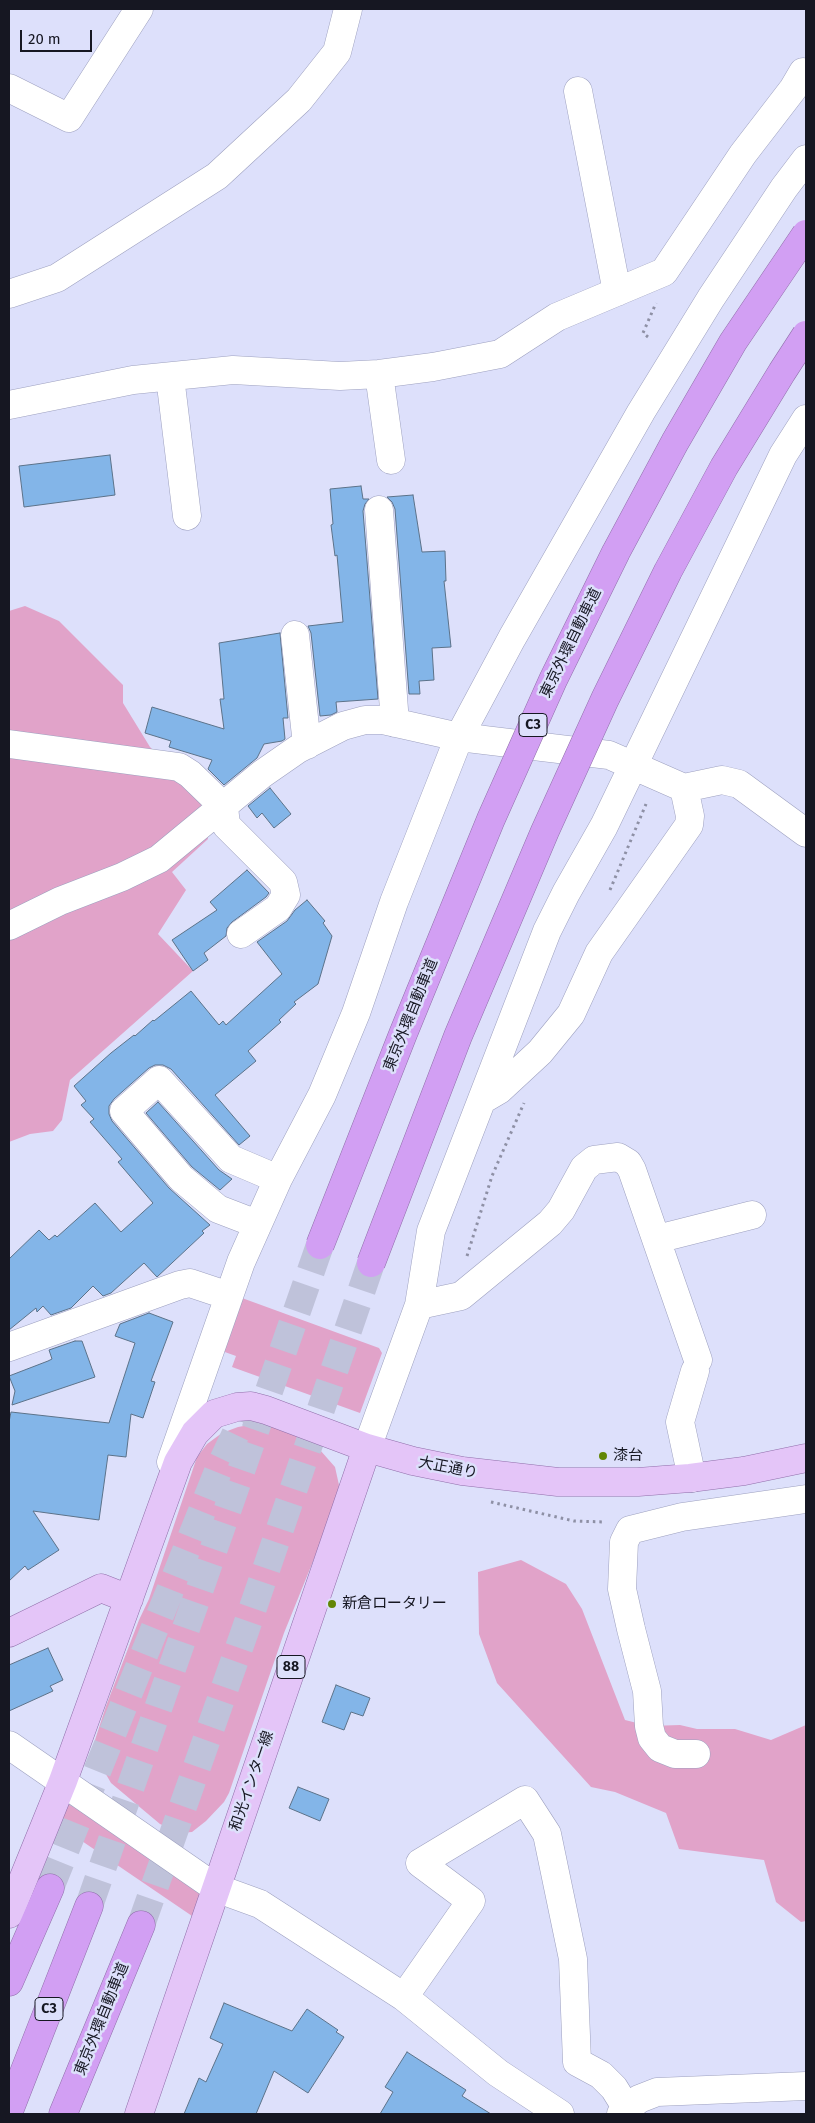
<!DOCTYPE html>
<meta charset="utf-8">
<style>
body{margin:0}
#map{position:relative;width:815px;height:2123px;overflow:hidden;background:#dde0fb;font-family:"Fira Sans",sans-serif}
canvas{display:block}
.frame{position:absolute;inset:0;border:10px solid #161722;pointer-events:none}
.scale{position:absolute;left:20px;top:30px;width:72px;height:22px;box-sizing:border-box;border:2px solid #161722;border-top:0;padding-left:6px;font-size:15px;line-height:18px;white-space:nowrap;color:#161722;-webkit-text-stroke:4px #dde0fb;paint-order:stroke}
</style>
<div id="map">
<canvas width="815" height="2123"></canvas>
<div class="frame"></div>
<div class="scale">20 m</div>
</div>
<script>
const g = document.querySelector('canvas').getContext('2d');
g.lineJoin = 'round';
function fill(path, color) { g.fillStyle = color; g.fill(path, 'evenodd'); }
const shape = rows => new Path2D(rows.map(r => 'M' + r).join(''));
function stroke(path, color, width, dash) { g.strokeStyle = color; g.lineWidth = width; g.lineCap = dash ? 'butt' : 'round'; g.setLineDash(dash || []); g.stroke(path); }
function label(font, color, halo, rows, align = 'center') {
  g.font = font + ' "Fira Sans","Noto Sans JP",sans-serif'; g.lineWidth = 5; g.setLineDash([]); g.textBaseline = 'middle'; g.strokeStyle = halo; g.fillStyle = color; for (const [text, x, y, turn = 0] of rows) {
    g.save(); g.translate(x, y); g.rotate((+turn || 0) * Math.PI / 180); g.textAlign = isNaN(turn) ? turn : align; if (halo) g.strokeText(text, 0, 0); g.fillText(text, 0, 0); g.restore();
  }
}
const green = shape([
 [25,606,59,621,123,685,123,703,150,747,203,802,208,839,172,872,186,890,158,934,193,971,70,1080,62,1120,53,1131,30,1134,9,1142,9,611],
 [242,1298,379,1348,382,1353,360,1413,232,1367,236,1356,222,1351],
 [255,1424,272,1425,313,1442,335,1467,339,1485,337,1502,284,1633,229,1793,224,1802,206,1821,192,1832,180,1833,160,1824,111,1783,96,1757,95,1740,106,1706,139,1620,149,1599,197,1457,207,1444,222,1433,238,1427],
 [521,1560,566,1584,582,1609,625,1720,649,1726,680,1725,697,1729,735,1729,771,1740,806,1725,806,1921,801,1922,776,1902,764,1860,679,1849,666,1813,615,1792,591,1787,497,1683,479,1634,478,1572],
 [64,1800,205,1895,195,1918,54,1822]
]);
const building = shape([
 [110,455,115,495,24,507,19,466,110,455],
 [361,486,363,499,369,499,365,504,363,511,378,699,336,702,337,712,331,715,320,716,311,633,308,626,343,622,337,555,335,556,331,525,333,524,330,489,361,486],
 [413,495,422,552,445,551,446,581,444,581,451,647,432,648,434,680,419,681,420,694,409,694,395,509,392,502,387,497,413,495],
 [280,633,288,718,283,718,285,739,282,741,264,744,257,758,224,785,208,769,212,760,169,747,171,741,145,733,152,707,224,729,220,699,224,699,219,643,280,633],
 [270,788,291,814,274,828,262,813,257,818,248,806,270,788],
 [247,870,269,893,266,897,232,922,227,928,226,936,204,953,208,960,193,971,172,940,217,910,210,902,247,870],
 [307,900,325,921,323,923,332,936,318,984,294,1002,296,1004,279,1020,281,1022,248,1051,256,1061,215,1095,250,1136,239,1145,171,1069,163,1065,155,1065,149,1068,114,1099,109,1106,109,1114,112,1121,169,1188,210,1225,202,1231,204,1233,157,1277,144,1263,111,1293,103,1296,93,1286,71,1308,51,1315,43,1306,37,1312,36,1308,9,1330,9,1259,39,1230,49,1240,55,1235,57,1237,95,1203,121,1232,153,1203,118,1162,122,1159,90,1122,94,1119,81,1105,86,1101,74,1086,111,1053,134,1035,135,1036,153,1020,154,1021,191,991,219,1025,223,1021,226,1025,282,974,257,942,287,921,295,910,307,900],
 [158,1102,219,1170,232,1179,220,1190,192,1167,146,1113,158,1102],
 [149,1313,173,1322,151,1381,155,1382,143,1418,131,1414,126,1457,108,1455,99,1520,33,1511,59,1550,28,1570,25,1566,9,1581,9,1422,11,1412,109,1423,135,1343,115,1336,120,1324,149,1313],
 [75,1341,82,1341,95,1377,12,1405,15,1391,9,1376,48,1361,52,1359,49,1350,75,1341],
 [48,1648,63,1680,50,1686,53,1691,9,1711,9,1665,48,1648],
 [336,1685,370,1698,363,1716,351,1712,344,1730,322,1722,336,1685],
 [298,1787,329,1799,320,1821,289,1808,298,1787],
 [224,2003,292,2031,307,2009,338,2030,336,2032,344,2037,308,2093,274,2071,256,2114,184,2114,199,2078,206,2082,223,2044,210,2038,224,2003],
 [407,2052,466,2090,462,2096,491,2114,380,2114,393,2092,385,2087,407,2052]
]);
const highwayTunnel = shape([
 [50,1888,219,1469,245,1414],
 [89,1906,320,1245],
 [141,1925,245,1631,371,1263]
]);
const path = shape([
 [648,337,643,333,656,303],
 [610,890,646,804],
 [467,1256,492,1176,524,1103],
 [491,1502,574,1521,605,1522]
]);
const minor = shape([
 [9,88,69,118,139,9],
 [578,91,617,292],
 [9,294,57,278,217,176,299,100,337,52,348,9],
 [379,374,391,460],
 [170,377,187,516],
 [9,405,133,380,233,370,340,376,379,374,433,367,500,354,557,317,664,272,743,154,793,89,803,72],
 [379,510,395,723],
 [295,635,307,745],
 [9,744,179,767,190,774,224,807,226,825,283,882,286,895,278,908,241,934],
 [9,926,60,901,122,877,159,859,262,774,298,749,343,726,365,720,383,720,459,737,609,755,684,788,722,780,739,784,806,833],
 [482,1100,499,1090,540,1052,571,1014,599,953,689,825,690,816,684,788],
 [257,1224,218,1209,181,1178,124,1111,159,1080,231,1159,278,1179],
 [657,1239,752,1215],
 [419,1305,461,1296,550,1223,561,1210,584,1168,594,1160,618,1157,628,1163,632,1170,698,1360],
 [9,1347,180,1285,190,1283,229,1296],
 [367,1448,419,1305,431,1231,547,931,566,893,604,826,783,455,806,419],
 [171,1462,241,1262,278,1179,322,1095,356,1013,394,902,459,737,512,638,641,412,711,298,784,188,806,159],
 [692,1478,680,1422,695,1371],
 [9,1745,216,1888,260,1904,404,1997,498,2073,560,2114],
 [696,1754,675,1754,660,1748,652,1738,649,1726,647,1691,631,1629,622,1589,624,1542,630,1530,682,1517,806,1499],
 [404,1997,471,1901,420,1863,525,1800,547,1834,573,1959,577,2062,601,2075,614,2088,627,2109],
 [621,2114,639,2099,657,2092,806,2086]
]);
const major = shape([
 [9,1633,101,1588,129,1599],
 [9,1914,63,1781,178,1462,195,1433,214,1414,237,1407,251,1406,266,1410,367,1448,413,1461,462,1471,558,1482,638,1482,690,1478,744,1471,806,1458],
 [139,2114,367,1448]
]);
const highway = shape([
 [9,1982,50,1888],
 [9,2111,89,1906],
 [63,2114,141,1925]
]);
const highwayBridge = shape([
 [320,1245,403,1034,491,819,553,680,616,552,675,442,733,342,806,234],
 [371,1263,458,1036,545,831,605,699,668,571,724,467,782,372,806,335]
]);
const markers = [
 [603,1456,5,"#628605"],
 [332,1604,5,"#628605"]
];
const shields = [
 [533,725,28],
 [291,1667,28],
 [49,2009,28]
];
const shieldNames = [
 ["C3",533,725],
 ["88",291,1667],
 ["C3",49,2009]
];
const streetNames = [
 ["東京外環自動車道",571,643,-64],
 ["東京外環自動車道",411,1015,-68],
 ["大正通り",448,1468,11],
 ["和光インター線",252,1781,-71],
 ["東京外環自動車道",102,2019,-68]
];
const poiNames = [
 ["漆台",613,1456],
 ["新倉ロータリー",342,1604]
];
fill(green, '#e1a3c9');
fill(building, '#83b5e8');
stroke(building, '#5c7289', 1);
stroke(highwayTunnel, '#bfc2da', 28, [28, 14]);
stroke(minor, '#9da0bf', 29);
stroke(major, '#906faa', 29);
stroke(highway, '#906faa', 29);
stroke(path, '#8e90a5', 3, [2.5, 4]);
stroke(minor, '#fff', 28);
stroke(major, '#e4c5f8', 28);
stroke(highway, '#d29ff3', 28);
stroke(highwayBridge, '#906faa', 29, []);
stroke(highwayBridge, '#d29ff3', 28);
for (const [x, y, r, color] of markers) { const dot = new Path2D(); dot.arc(x, y, r, 0, 2 * Math.PI); g.fillStyle = color; g.fill(dot); stroke(dot, '#dde0fb', 2); }
for (const [x, y, w] of shields) { const box = new Path2D(); box.roundRect(x - w / 2, y - 11.5, w, 23, 4); g.fillStyle = '#dde0fb'; g.fill(box); stroke(box, '#161722', 1); }
label('bold 14px', '#161722', null, shieldNames);
label('15px', '#161722', '#dde0fb', streetNames);
label('15px', '#161722', '#dde0fb', poiNames, 'left');
</script>
